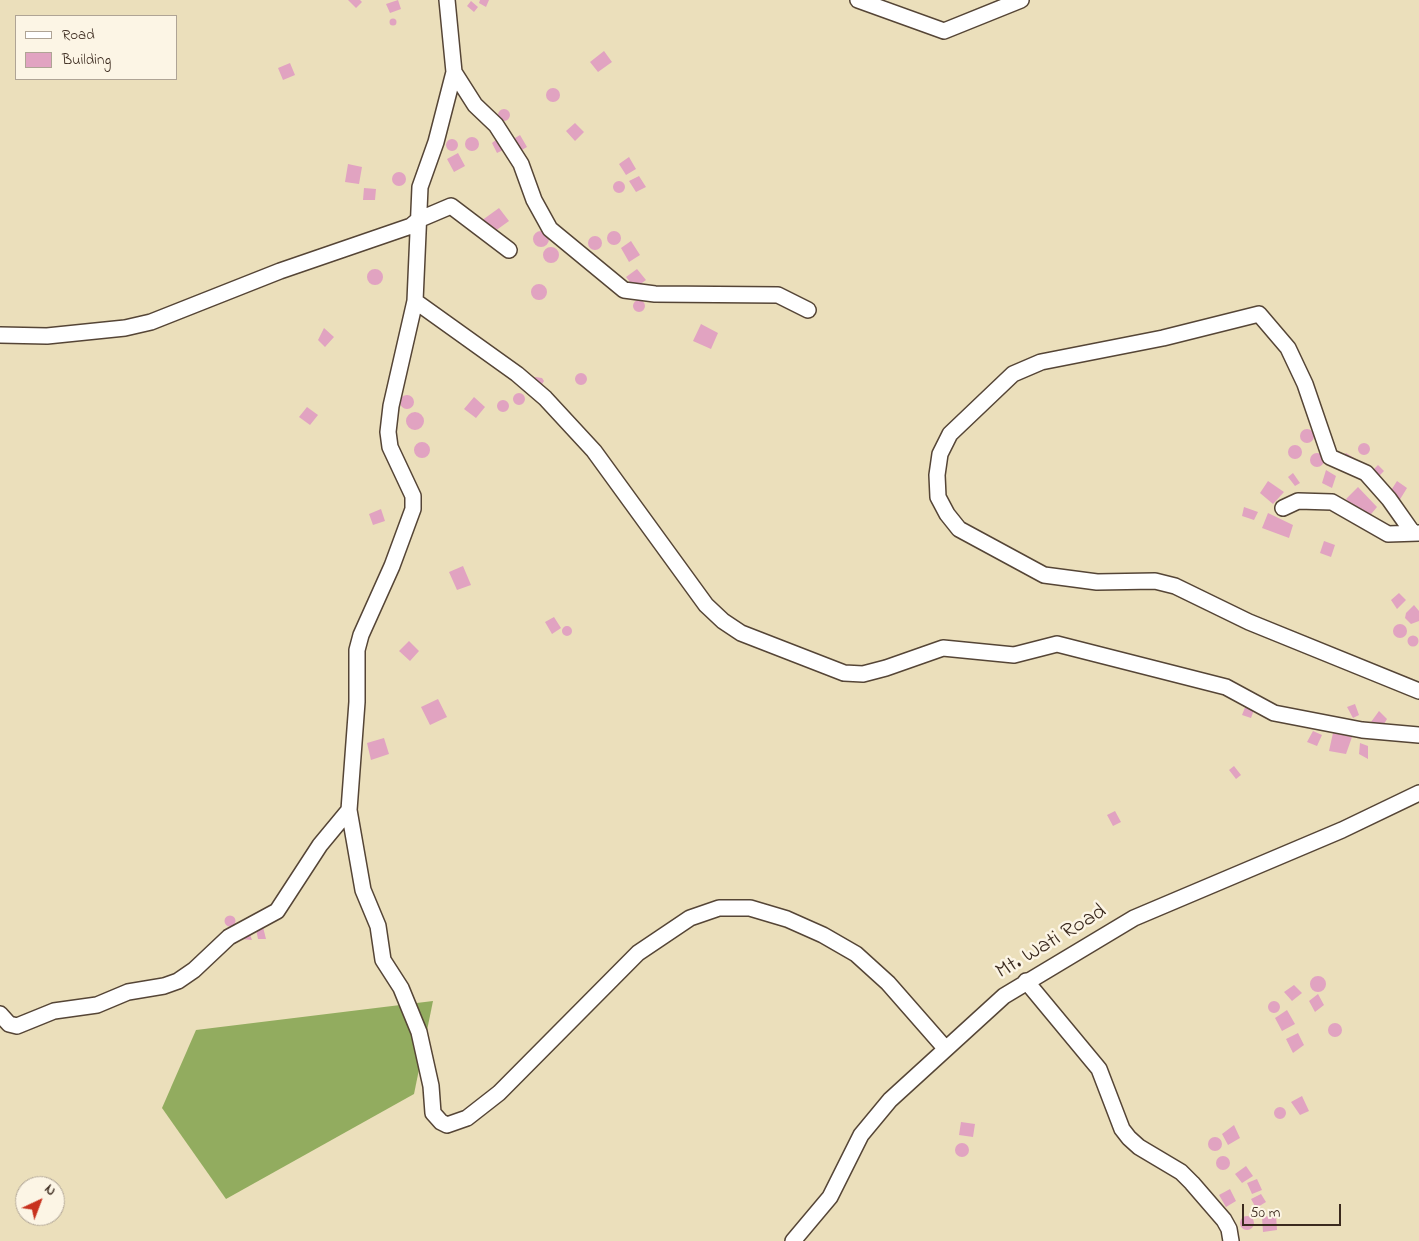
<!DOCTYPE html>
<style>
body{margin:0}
#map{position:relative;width:1419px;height:1241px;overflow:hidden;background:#ebdfbb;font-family:"Indie Flower",sans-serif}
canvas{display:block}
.legend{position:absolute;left:15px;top:15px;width:162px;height:65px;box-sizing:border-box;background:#fcf5e5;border:1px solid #afa495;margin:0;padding:6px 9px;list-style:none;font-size:15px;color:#3b2a1e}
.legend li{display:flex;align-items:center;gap:10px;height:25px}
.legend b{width:25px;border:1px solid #afa495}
.north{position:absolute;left:15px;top:1176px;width:50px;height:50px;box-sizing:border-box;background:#fcf5e5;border:1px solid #afa495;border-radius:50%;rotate:43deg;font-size:14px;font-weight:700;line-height:20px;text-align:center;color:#3b2a1e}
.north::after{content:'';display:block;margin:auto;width:18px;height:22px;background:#c8321e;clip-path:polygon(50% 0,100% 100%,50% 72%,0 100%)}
.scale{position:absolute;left:1242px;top:1204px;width:99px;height:22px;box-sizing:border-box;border:2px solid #3b2a1e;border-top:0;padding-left:6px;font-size:15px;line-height:18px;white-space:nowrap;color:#3b2a1e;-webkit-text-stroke:4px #fcf5e5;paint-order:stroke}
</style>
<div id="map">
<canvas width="1419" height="1241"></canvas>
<ul class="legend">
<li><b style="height:6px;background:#fff"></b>Road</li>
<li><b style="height:14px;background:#e1a3c1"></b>Building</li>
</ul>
<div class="north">N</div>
<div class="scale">50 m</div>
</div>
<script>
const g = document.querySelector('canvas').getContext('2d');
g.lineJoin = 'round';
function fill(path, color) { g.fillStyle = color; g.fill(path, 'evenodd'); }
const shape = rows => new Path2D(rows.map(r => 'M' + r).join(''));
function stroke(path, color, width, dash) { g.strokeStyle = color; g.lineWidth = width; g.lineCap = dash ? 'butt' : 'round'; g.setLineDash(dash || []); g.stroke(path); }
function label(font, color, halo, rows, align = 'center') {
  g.font = font + ' "Indie Flower",sans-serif'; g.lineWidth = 5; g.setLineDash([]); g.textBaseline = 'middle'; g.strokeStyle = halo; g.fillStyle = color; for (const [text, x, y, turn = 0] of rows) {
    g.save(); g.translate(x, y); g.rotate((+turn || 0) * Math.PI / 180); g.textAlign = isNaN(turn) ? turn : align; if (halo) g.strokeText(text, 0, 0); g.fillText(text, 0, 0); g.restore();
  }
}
const forest = shape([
 [433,1001,414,1094,226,1199,162,1108,196,1030]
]);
const building = shape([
 [348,0,360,0,362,2,356,8],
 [398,0,401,9,390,13,386,4],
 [480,0,489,0,486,7,479,3],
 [471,1,478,7,474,12,467,6],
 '389.5 22a3.5 3.5 0 1 1 7 0a3.5 3.5 0 1 1-7 0Z',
 [604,51,612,62,598,72,590,62],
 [290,63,295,75,283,80,278,68],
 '546 95a7 7 0 1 1 14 0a7 7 0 1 1-14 0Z',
 '498 115a6 6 0 1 1 12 0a6 6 0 1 1-12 0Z',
 [575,123,584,132,575,141,566,131],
 [520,135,527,147,518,152,510,141],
 [501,136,507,148,497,153,492,143],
 '465 144a7 7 0 1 1 14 0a7 7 0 1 1-14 0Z',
 '446 145a6 6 0 1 1 12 0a6 6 0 1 1-12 0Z',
 [458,153,465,166,454,172,447,159],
 [629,157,636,169,626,175,619,164],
 [348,164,362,167,359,184,345,182],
 '392 179a7 7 0 1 1 14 0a7 7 0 1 1-14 0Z',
 [639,176,646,187,636,192,629,181],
 '613 187a6 6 0 1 1 12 0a6 6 0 1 1-12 0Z',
 [364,188,376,189,375,200,363,200],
 [499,208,509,221,491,234,481,221],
 '607 238a7 7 0 1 1 14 0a7 7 0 1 1-14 0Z',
 '533 239a8 8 0 1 1 16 0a8 8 0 1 1-16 0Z',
 '588 243a7 7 0 1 1 14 0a7 7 0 1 1-14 0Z',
 [631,241,640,255,629,262,621,248],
 '543 255a8 8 0 1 1 16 0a8 8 0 1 1-16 0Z',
 '367 277a8 8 0 1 1 16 0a8 8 0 1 1-16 0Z',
 [637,269,646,280,635,288,626,277],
 '531 292a8 8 0 1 1 16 0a8 8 0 1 1-16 0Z',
 '633 306a6 6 0 1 1 12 0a6 6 0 1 1-12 0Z',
 [701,324,718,333,711,349,693,341],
 [324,328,334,337,325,347,318,340],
 '575 379a6 6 0 1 1 12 0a6 6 0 1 1-12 0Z',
 [535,377,542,378,544,381,541,386,532,380],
 '513 399a6 6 0 1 1 12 0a6 6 0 1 1-12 0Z',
 '400 402a7 7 0 1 1 14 0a7 7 0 1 1-14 0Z',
 [474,397,485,407,476,418,464,409],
 '497 406a6 6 0 1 1 12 0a6 6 0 1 1-12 0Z',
 [307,407,318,415,310,425,299,417],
 '406 421a9 9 0 1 1 18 0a9 9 0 1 1-18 0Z',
 '1300 436a7 7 0 1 1 14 0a7 7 0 1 1-14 0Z',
 '414 450a8 8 0 1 1 16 0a8 8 0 1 1-16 0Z',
 '1358 449a6 6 0 1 1 12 0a6 6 0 1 1-12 0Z',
 '1288 452a7 7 0 1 1 14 0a7 7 0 1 1-14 0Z',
 [1346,453,1354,458,1352,462,1342,456],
 '1310 460a7 7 0 1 1 14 0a7 7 0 1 1-14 0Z',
 [1378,465,1384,471,1378,477,1373,470],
 [1326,470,1336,476,1332,488,1322,483],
 [1293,473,1300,483,1295,486,1288,477],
 [1268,481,1284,492,1273,504,1260,493],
 [1397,481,1407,488,1399,501,1390,492],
 [1358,487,1377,507,1367,519,1346,499],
 [1244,507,1258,512,1254,520,1242,516],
 [381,509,385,521,373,525,369,514],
 [1268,513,1293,525,1289,538,1262,528],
 [1324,541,1335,545,1331,557,1320,553],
 [463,566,471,585,457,590,449,572],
 [1399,593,1406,600,1397,609,1391,600],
 [1414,605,1419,611,1419,621,1411,624,1405,618,1406,613],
 [554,617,561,628,552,634,545,622],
 '1393 631a7 7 0 1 1 14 0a7 7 0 1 1-14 0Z',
 '562 631a5 5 0 1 1 10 0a5 5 0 1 1-10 0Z',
 '1407.5 641a5.5 5.5 0 1 1 11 0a5.5 5.5 0 1 1-11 0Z',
 [409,641,419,651,410,661,399,651],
 [438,699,447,717,430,725,421,707],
 [1355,704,1359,715,1353,718,1347,707],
 [1246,705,1255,707,1251,718,1242,715],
 [1379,711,1387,719,1381,729,1371,722],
 [1313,731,1322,735,1317,746,1307,742],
 [1333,733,1352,737,1346,754,1329,751],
 [384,738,389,754,371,760,367,743],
 [1360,743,1368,746,1368,759,1359,754],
 [1234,766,1241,775,1236,779,1229,770],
 [1115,811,1121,822,1113,826,1107,815],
 '224.5 921a5.5 5.5 0 1 1 11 0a5.5 5.5 0 1 1-11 0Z',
 [263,927,266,939,258,939,256,929],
 [249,932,252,940,241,939],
 '1310 984a8 8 0 1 1 16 0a8 8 0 1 1-16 0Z',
 [1294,985,1302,993,1292,1001,1284,992],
 [1318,994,1324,1005,1315,1012,1309,1001],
 '1268 1007a6 6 0 1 1 12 0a6 6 0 1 1-12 0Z',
 [1287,1010,1295,1024,1282,1031,1275,1018],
 '1328 1030a7 7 0 1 1 14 0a7 7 0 1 1-14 0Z',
 [1298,1033,1304,1045,1293,1053,1286,1039],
 [1302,1096,1309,1111,1300,1115,1291,1102],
 '1274 1113a6 6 0 1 1 12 0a6 6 0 1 1-12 0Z',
 [961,1122,975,1124,973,1137,959,1135],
 [1234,1125,1240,1138,1228,1145,1222,1134],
 '1208 1144a7 7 0 1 1 14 0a7 7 0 1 1-14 0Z',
 '955 1150a7 7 0 1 1 14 0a7 7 0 1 1-14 0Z',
 '1216 1163a7 7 0 1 1 14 0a7 7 0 1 1-14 0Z',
 [1246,1166,1253,1176,1242,1183,1235,1174],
 [1257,1179,1262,1190,1252,1194,1247,1183],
 [1230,1189,1236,1201,1226,1207,1219,1195],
 [1261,1194,1266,1202,1256,1208,1251,1199],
 [1276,1215,1277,1230,1263,1232,1262,1217],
 '1240 1223a7 7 0 1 1 14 0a7 7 0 1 1-14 0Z'
]);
const minor = shape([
 [447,0,454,72,436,142,420,187,415,301,391,406,388,432,390,447,413,496,413,509,392,566,361,635,357,650,357,702,349,810,363,890,378,926,383,960,401,988,419,1032,431,1086,433,1113,441,1122,447,1125,467,1118,499,1093,638,953,690,918,719,908,750,908,787,919,823,935,856,954,888,983,945,1048],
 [858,0,944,31,1021,0],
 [454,72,475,105,496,125,521,164,534,200,550,229,624,290,655,294,778,295,808,310],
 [415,301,517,374,545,398,594,451,706,605,723,621,741,633,844,673,863,674,886,668,943,648,1014,655,1057,644,1226,687,1274,713,1362,730,1419,735],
 [0,335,47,336,125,328,151,322,280,271,411,226,418,220,451,206,509,250],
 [1283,508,1298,501,1332,502,1388,534,1419,533],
 [1413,533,1389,499,1366,473,1330,457,1305,384,1288,348,1259,314,1163,338,1041,362,1013,374,950,434,940,454,937,475,938,497,947,514,959,529,1044,575,1097,582,1155,581,1175,586,1249,622,1419,691],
 [1026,981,1099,1069,1122,1129,1129,1138,1139,1147,1181,1172,1192,1183,1224,1220,1229,1229,1231,1241],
 [0,1014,9,1024,17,1026,54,1011,97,1005,128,992,164,986,178,981,194,970,229,937,277,911,320,845,349,810],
 [793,1241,830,1197,861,1135,890,1100,1004,996,1134,918,1342,830,1419,793]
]);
const streetNames = [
 ["Mt. Wati Road",1052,943,-31]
];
fill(forest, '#92ac5f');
fill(building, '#e1a3c1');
stroke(minor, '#554536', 18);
stroke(minor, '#fff', 15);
label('22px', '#3b2a1e', '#fcf5e5', streetNames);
</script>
